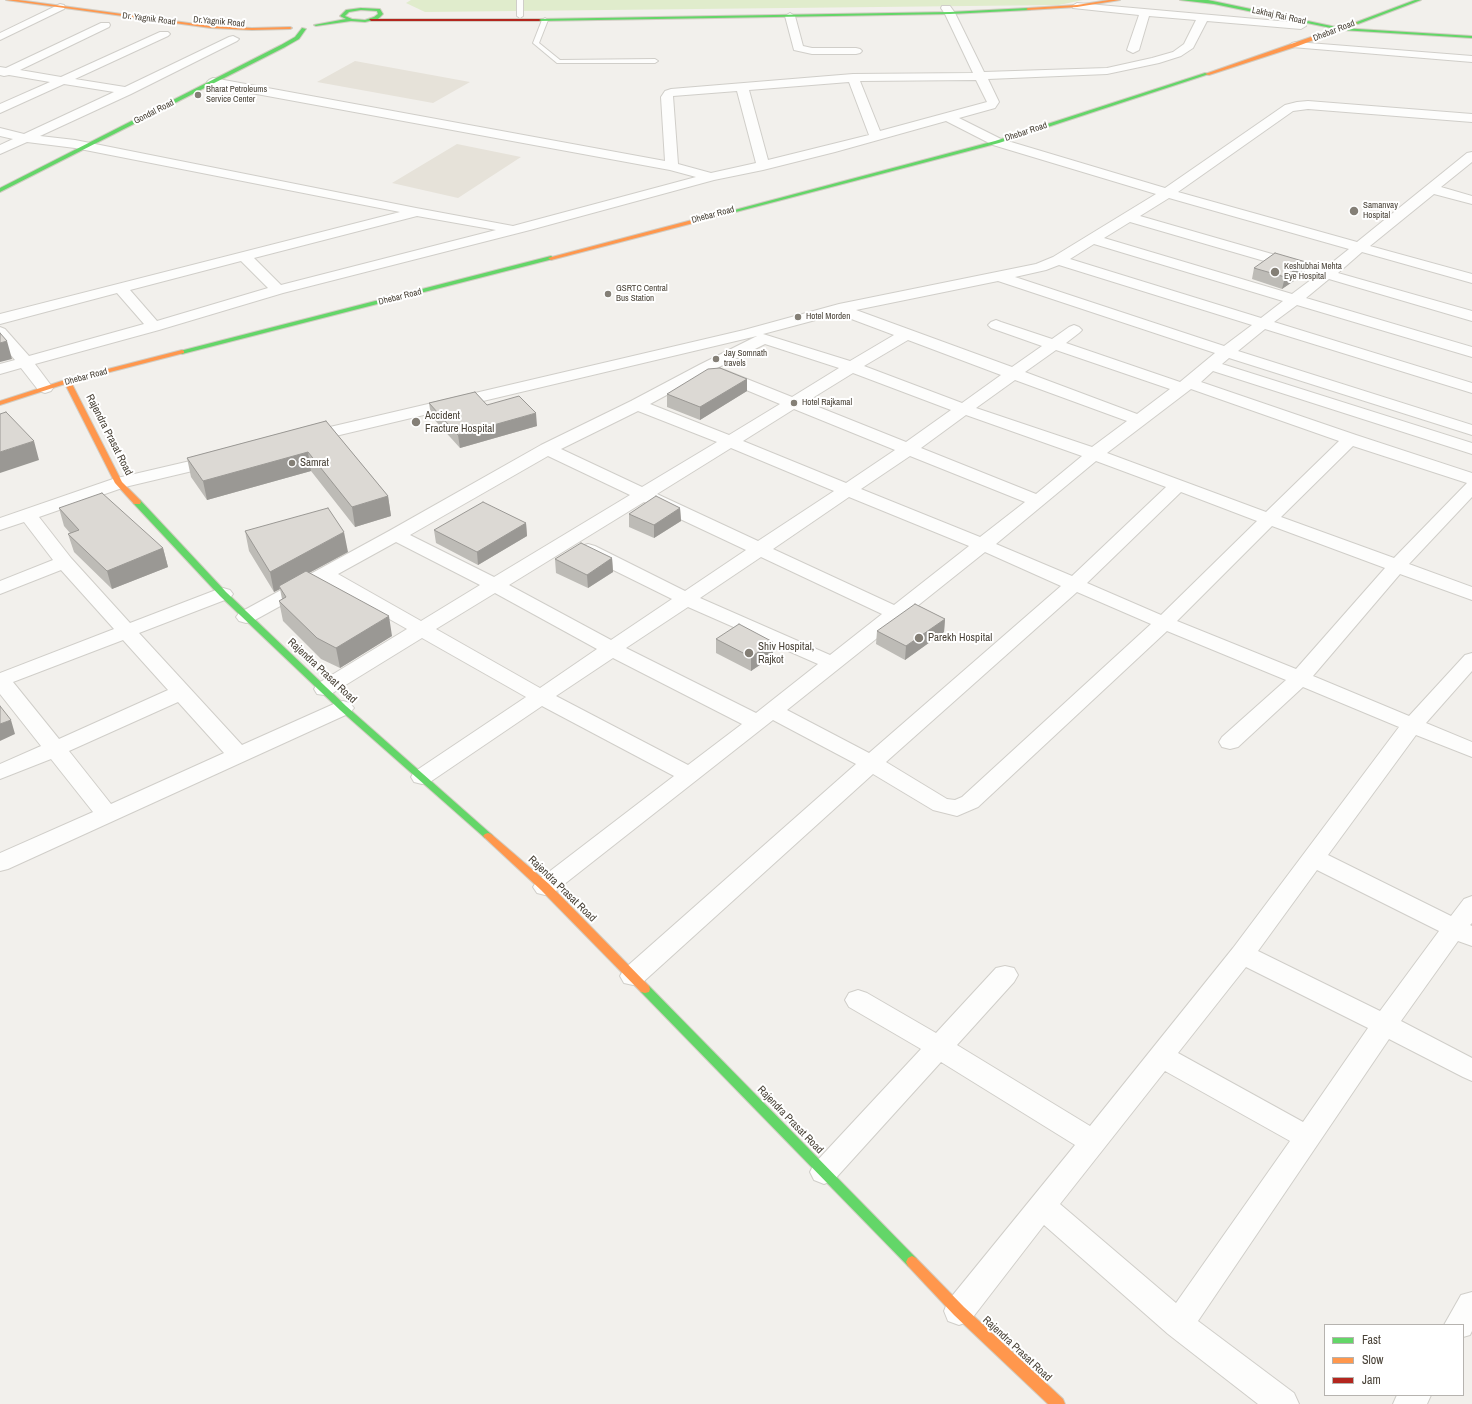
<!DOCTYPE html>
<style>
body{margin:0}
#map{position:relative;width:1472px;height:1404px;overflow:hidden;background:#f2f0ec;font-family:"Archivo Narrow",sans-serif}
canvas{display:block}
.legend{position:absolute;left:1324px;top:1324px;width:140px;height:72px;box-sizing:border-box;background:#fff;border:1px solid #b6b3af;margin:0;padding:5px 7px;list-style:none;font-size:12px;color:#494237}
.legend li{display:flex;align-items:center;gap:8px;height:20px}
.legend b{width:20px;border:1px solid #b6b3af}
</style>
<div id="map">
<canvas width="1472" height="1404"></canvas>
<ul class="legend">
<li><b style="height:5px;background:#63d668"></b>Fast</li>
<li><b style="height:5px;background:#ff974d"></b>Slow</li>
<li><b style="height:5px;background:#b3261e"></b>Jam</li>
</ul>
</div>
<script>
const g = document.querySelector('canvas').getContext('2d');
g.lineJoin = 'round';
function fill(path, color) { g.fillStyle = color; g.fill(path, 'evenodd'); }
const shape = rows => new Path2D(rows.map(r => 'M' + r).join(''));
function stroke(path, color, width, dash) { g.strokeStyle = color; g.lineWidth = width; g.lineCap = dash ? 'butt' : 'round'; g.setLineDash(dash || []); g.stroke(path); }
function label(font, color, halo, rows, align = 'center') {
  g.font = font + ' "Archivo Narrow",sans-serif'; g.lineWidth = 4; g.setLineDash([]); g.textBaseline = 'middle'; g.strokeStyle = halo; g.fillStyle = color; for (const [text, x, y, turn = 0] of rows) {
    g.save(); g.translate(x, y); g.rotate((+turn || 0) * Math.PI / 180); g.textAlign = isNaN(turn) ? turn : align; if (halo) g.strokeText(text, 0, 0); g.fillText(text, 0, 0); g.restore();
  }
}
const residential = shape([
 [355,61,470,82,433,103,317,82],
 [457,144,521,157,458,198,392,183]
]);
const green = shape([
 [411,0,1083,0,1059,5,425,12,406,3]
]);
const lane = shape([
 [517,0,523,0,523,16,520,18,517,16,517,0],
 [545,18,548,20,539,43,560,60,655,59,658,61,655,63,557,63,533,43,542,20,545,18]
]);
const street = shape([
 [1077,3,1301,23,1306,26,1301,29,1207,21,1193,48,1181,56,1159,63,1107,74,988,79,999,102,995,108,959,118,1001,139,1165,188,1285,105,1297,102,1308,101,1472,114,1472,122,1308,109,1293,111,1178,192,1357,242,1467,153,1472,152,1472,162,1441,187,1472,196,1472,204,1434,194,1370,246,1472,274,1472,283,1362,252,1338,273,1472,311,1472,321,1329,279,1306,298,1472,347,1472,357,1297,305,1274,322,1472,383,1472,393,1265,329,1238,351,1472,425,1472,435,1229,358,1222,364,1472,443,1472,454,1213,371,1201,382,1356,435,1472,473,1472,497,1409,564,1472,587,1472,600,1400,574,1313,676,1409,716,1465,655,1472,653,1472,671,1426,723,1472,742,1472,757,1416,735,1328,855,1451,916,1464,899,1472,896,1472,923,1470,925,1472,926,1472,946,1458,941,1401,1021,1472,1058,1472,1081,1463,1077,1389,1039,1198,1321,1294,1393,1299,1404,1258,1404,1168,1334,1044,1225,970,1321,959,1325,948,1321,944,1311,948,1301,1075,1145,941,1062,834,1180,824,1184,814,1180,810,1172,814,1164,921,1049,849,1007,845,1000,849,993,858,990,867,993,936,1033,996,968,1005,966,1014,968,1018,975,1014,982,957,1045,1090,1126,1233,948,1399,727,1303,687,1238,747,1230,749,1222,747,1219,742,1222,737,1286,680,1167,631,978,807,957,816,933,810,873,774,642,983,633,985,624,983,620,976,624,969,856,764,773,720,553,893,545,895,537,893,533,887,537,881,674,776,542,706,430,782,422,784,414,782,411,777,414,772,526,697,422,638,331,694,324,695,317,694,314,689,317,684,407,629,324,582,253,621,246,623,239,621,236,617,239,613,389,531,541,445,631,401,699,365,757,336,306,443,300,442,297,438,300,434,744,330,839,304,1036,264,1053,257,1156,194,993,145,946,121,835,152,763,170,714,180,530,230,283,293,159,330,35,364,53,388,51,391,45,393,39,391,21,368,0,374,0,364,15,360,0,342,0,327,5,329,29,356,144,324,117,293,0,324,0,314,400,212,75,148,27,142,0,154,0,145,13,139,0,136,0,128,24,134,114,92,64,84,0,113,0,104,50,82,9,75,4,76,0,75,0,67,6,68,101,23,109,23,110,25,109,27,20,70,61,77,160,32,168,32,170,34,168,36,75,79,125,87,229,37,233,36,239,39,237,41,131,94,40,136,75,140,416,208,513,226,696,177,670,170,213,86,209,84,207,82,209,80,213,78,665,161,661,97,665,91,671,89,853,74,973,73,945,14,941,8,942,6,950,6,955,13,984,72,1107,68,1152,58,1173,52,1184,44,1196,20,1149,16,1139,50,1133,53,1127,50,1139,15,1073,8,1072,6,1077,3],
 [976,80,987,102,880,131,860,81,976,80],
 [849,82,869,135,768,160,749,90,849,82],
 [737,91,756,163,711,173,678,164,673,96,737,91],
 [1169,198,1349,249,1324,269,1140,216,1169,198],
 [417,216,496,230,281,285,254,258,417,216],
 [1130,222,1316,276,1292,294,1104,238,1130,222],
 [1094,244,1283,301,1261,318,1070,259,1094,244],
 [241,261,268,288,157,321,130,290,241,261],
 [1059,265,1252,325,1224,346,1015,277,1046,270,1059,265],
 [998,281,1215,353,1180,382,1066,343,1079,333,1082,330,1079,327,1074,325,1069,327,1052,339,1001,322,996,320,991,322,988,325,991,328,1042,346,1012,367,856,310,998,281],
 [838,314,894,335,850,361,763,334,838,314],
 [908,340,1001,375,962,403,864,366,908,340],
 [765,344,839,368,792,397,727,371,721,369,715,371,713,374,715,377,780,404,729,435,650,404,711,371,765,344],
 [1056,350,1170,389,1137,414,1025,372,1056,350],
 [853,373,951,410,906,442,806,402,853,373],
 [1015,380,1127,421,1092,447,976,408,1015,380],
 [1191,389,1339,441,1266,512,1107,453,1191,389],
 [794,409,895,450,846,483,743,441,794,409],
 [638,411,717,442,642,487,561,449,638,411],
 [966,415,1082,456,1036,494,921,448,966,415],
 [1353,446,1467,483,1394,558,1281,517,1353,446],
 [731,448,834,491,758,541,657,494,731,448],
 [548,456,630,495,494,577,410,535,548,456],
 [910,456,1025,502,980,537,861,489,910,456],
 [1096,461,1166,487,1072,576,996,544,1096,461],
 [1181,492,1257,521,1161,615,1087,583,1181,492],
 [849,497,969,546,894,605,773,549,849,497],
 [644,502,746,550,685,591,595,546,588,544,581,546,579,550,581,554,672,599,611,640,509,585,644,502],
 [1272,526,1385,568,1296,669,1177,621,1272,526],
 [396,542,480,585,421,621,338,574,396,542],
 [985,552,1061,586,869,753,787,710,985,552],
 [761,557,882,614,830,655,700,598,761,557],
 [1077,592,1151,624,962,797,955,800,947,799,886,762,1077,592],
 [495,593,597,649,540,688,436,629,495,593],
 [688,607,818,664,756,713,626,648,688,607],
 [613,658,742,724,688,765,556,696,613,658],
 [1317,870,1439,931,1380,1011,1258,951,1317,870],
 [1246,967,1368,1028,1303,1122,1178,1053,1246,967],
 [1165,1071,1290,1141,1176,1303,1060,1204,1165,1071],
 [60,4,64,5,65,7,64,9,0,40,0,33,60,4],
 [790,13,795,16,803,46,812,48,856,48,860,49,862,51,860,53,856,54,812,54,794,50,785,16,790,13],
 [1296,42,1472,56,1472,62,1292,47,1290,45,1292,43,1296,42],
 [216,455,222,456,225,460,222,464,125,487,39,517,71,558,130,623,216,590,223,588,230,590,233,594,230,598,139,633,242,745,336,703,343,701,350,703,354,708,350,713,8,869,0,871,0,853,93,812,51,759,0,779,0,764,41,746,0,694,0,673,114,629,61,570,0,594,0,581,53,560,24,522,0,530,0,518,113,479,216,455],
 [123,640,168,690,59,739,13,682,123,640],
 [178,702,224,753,111,804,69,751,178,702],
 [1472,1292,1472,1331,1470,1335,1463,1337,1463,1325,1444,1325,1461,1295,1472,1292],
 [1397,1395,1431,1395,1427,1404,1393,1404,1397,1395]
]);
const fast = shape([
 [1180,0,1208,0,1341,28,1472,36,1472,38,1341,30,1214,4,1180,0],
 [1415,0,1421,0,1358,24,1354,23,1415,0],
 [361,8,380,9,383,14,378,19,365,22,351,21,316,26,314,25,346,19,340,16,346,10,361,8],
 [361,10,377,11,378,14,374,17,365,20,352,19,345,16,349,12,361,10],
 [1028,8,1030,10,950,14,539,21,537,20,539,19,950,12,1028,8],
 [302,28,306,29,299,39,285,47,0,192,0,188,281,45,295,37,302,28],
 [1205,73,1209,74,999,143,732,213,727,212,995,141,1205,73],
 [551,256,554,258,553,259,182,354,179,352,180,351,551,256],
 [134,500,140,500,226,592,346,706,491,834,493,836,491,838,485,838,340,710,220,596,134,504,133,502,134,500],
 [645,985,649,986,916,1258,918,1262,916,1266,912,1268,908,1266,641,992,640,989,641,986,645,985]
]);
const slow = shape([
 [6,0,18,0,211,26,252,28,290,27,292,28,290,29,252,30,211,28,6,0],
 [1109,0,1120,0,1077,7,1028,10,1026,9,1028,8,1077,5,1109,0],
 [1354,22,1358,23,1298,46,1209,75,1205,74,1354,22],
 [730,210,732,211,732,213,551,260,548,258,730,210],
 [182,350,184,351,184,353,71,382,122,482,140,500,141,502,140,504,134,504,115,483,65,384,0,405,0,401,65,380,182,350],
 [488,833,491,834,549,884,649,986,650,989,649,992,645,993,641,992,541,890,485,838,483,836,485,834,488,833],
 [912,1256,916,1258,964,1307,1063,1399,1065,1404,1048,1404,954,1315,908,1266,906,1262,908,1258,912,1256]
]);
const jam = shape([
 [369,19,539,19,541,20,539,21,371,21,369,19]
]);
const wall = shape([
 [1306,262,1304,274,1282,289,1252,279,1254,268],
 [747,379,747,391,700,420,667,407,667,394],
 [429,403,487,405,537,426,460,448,431,416],
 [326,421,388,496,391,516,355,527,311,471,207,500,191,477,187,458],
 [59,508,163,548,168,567,112,589,74,552,68,534,70,533,64,526],
 [680,508,681,521,654,538,629,527,629,514],
 [526,523,527,536,478,565,436,543,434,530],
 [245,531,348,552,309,573,392,636,340,668,321,659,283,621,279,601,282,599,280,589,274,592,249,551],
 [612,558,613,572,588,588,556,573,555,559],
 [945,619,944,632,905,660,876,644,877,631],
 [716,639,773,656,751,671,716,653]
]);
const shadedWall = shape([
 [1306,262,1304,274,1282,289,1285,277],
 [7,341,12,359,0,362,0,343],
 [747,379,747,391,700,420,700,407],
 [536,413,537,426,460,448,458,435],
 [34,441,39,460,0,473,0,452],
 [308,452,311,471,207,500,203,481],
 [388,496,391,516,355,527,352,507],
 [680,508,681,521,654,538,654,525],
 [526,523,527,536,478,565,477,552],
 [344,532,348,552,281,588,279,586,280,589,274,592,270,572],
 [163,548,168,567,112,589,107,571],
 [612,558,613,572,588,588,587,575],
 [389,616,392,636,340,668,336,648],
 [945,619,944,632,905,660,906,646],
 [773,642,773,656,751,671,751,657],
 [11,720,15,734,0,741,0,724]
]);
const building = shape([
 [1275,253,1306,262,1285,277,1254,268,1275,253],
 [0,333,7,341,0,343,0,333],
 [720,368,747,379,700,407,667,394,708,369,720,368],
 [475,392,487,405,519,396,536,413,458,435,429,403,475,392],
 [6,412,34,441,0,452,0,414,6,412],
 [326,421,388,496,352,507,308,452,203,481,187,458,326,421],
 [102,493,163,548,107,571,68,534,79,530,59,508,102,493],
 [656,496,680,508,654,525,629,514,656,496],
 [483,502,526,523,477,552,434,530,483,502],
 [328,508,344,532,270,572,245,531,328,508],
 [581,543,612,558,587,575,555,559,581,543],
 [306,571,389,616,336,648,317,638,279,601,286,597,279,586,306,571],
 [915,604,945,619,906,646,877,631,915,604],
 [739,624,773,642,751,657,716,639,739,624],
 [0,706,11,720,0,724,0,706]
]);
const markers = [
 [198,95,4,"#847f76"],
 [1354,211,5,"#847f76"],
 [1275,272,5,"#847f76"],
 [608,294,4,"#847f76"],
 [798,317,4,"#847f76"],
 [716,359,4,"#847f76"],
 [794,403,4,"#847f76"],
 [416,422,5,"#847f76"],
 [292,463,4,"#847f76"],
 [919,638,5,"#847f76"],
 [749,653,5,"#847f76"]
];
const farStreetnames = [
 ["Lakhaj Rai Road",1279,16,12],
 ["Dr. Yagnik Road",149,19,7],
 ["Dr.Yagnik Road",219,22,5],
 ["Dhebar Road",1334,31,-21],
 ["Gondal Road",154,112,-27],
 ["Dhebar Road",1026,132,-18],
 ["Dhebar Road",713,215,-15],
 ["Dhebar Road",400,297,-14],
 ["Dhebar Road",86,377,-15]
];
const farPoinames = [
 ["Bharat Petroleums",206,90],
 ["Service Center",206,100],
 ["Samanvay",1363,206],
 ["Hospital",1363,216],
 ["Keshubhai Mehta",1284,267],
 ["Eye Hospital",1284,277],
 ["GSRTC Central",616,289],
 ["Bus Station",616,299],
 ["Hotel Morden",806,317],
 ["Jay Somnath",724,354],
 ["travels",724,364],
 ["Hotel Rajkamal",802,403]
];
const poiNames = [
 ["Accident",425,416],
 ["Fracture Hospital",425,429],
 ["Samrat",300,463],
 ["Parekh Hospital",928,638],
 ["Shiv Hospital,",758,647],
 ["Rajkot",758,660]
];
const streetNames = [
 ["Rajendra Prasat Road",109,435,63],
 ["Rajendra Prasat Road",322,671,43],
 ["Rajendra Prasat Road",562,889,44],
 ["Rajendra Prasat Road",790,1120,46],
 ["Rajendra Prasat Road",1017,1349,43]
];
fill(residential, '#e6e2d9');
fill(green, '#e0eccc');
stroke(lane, '#d0cec9', 2);
stroke(street, '#d0cec9', 2);
stroke(fast, '#d2cdc3', 2);
stroke(slow, '#d2cdc3', 2);
stroke(jam, '#d2cdc3', 2);
fill(lane, '#fdfdfc');
fill(street, '#fdfdfc');
fill(fast, '#63d668');
fill(slow, '#ff974d');
fill(jam, '#b3261e');
fill(wall, '#bdbbb6');
fill(shadedWall, '#9a9894');
fill(building, '#dcd9d4');
stroke(building, '#9a9894', 1);
for (const [x, y, r, color] of markers) { const dot = new Path2D(); dot.arc(x, y, r, 0, 2 * Math.PI); g.fillStyle = color; g.fill(dot); stroke(dot, '#fff', 1.5); }
label('9px', '#494237', '#fff', farStreetnames);
label('9px', '#494237', '#fff', farPoinames, 'left');
label('11px', '#494237', '#fff', poiNames, 'left');
label('11px', '#494237', '#fff', streetNames);
</script>
